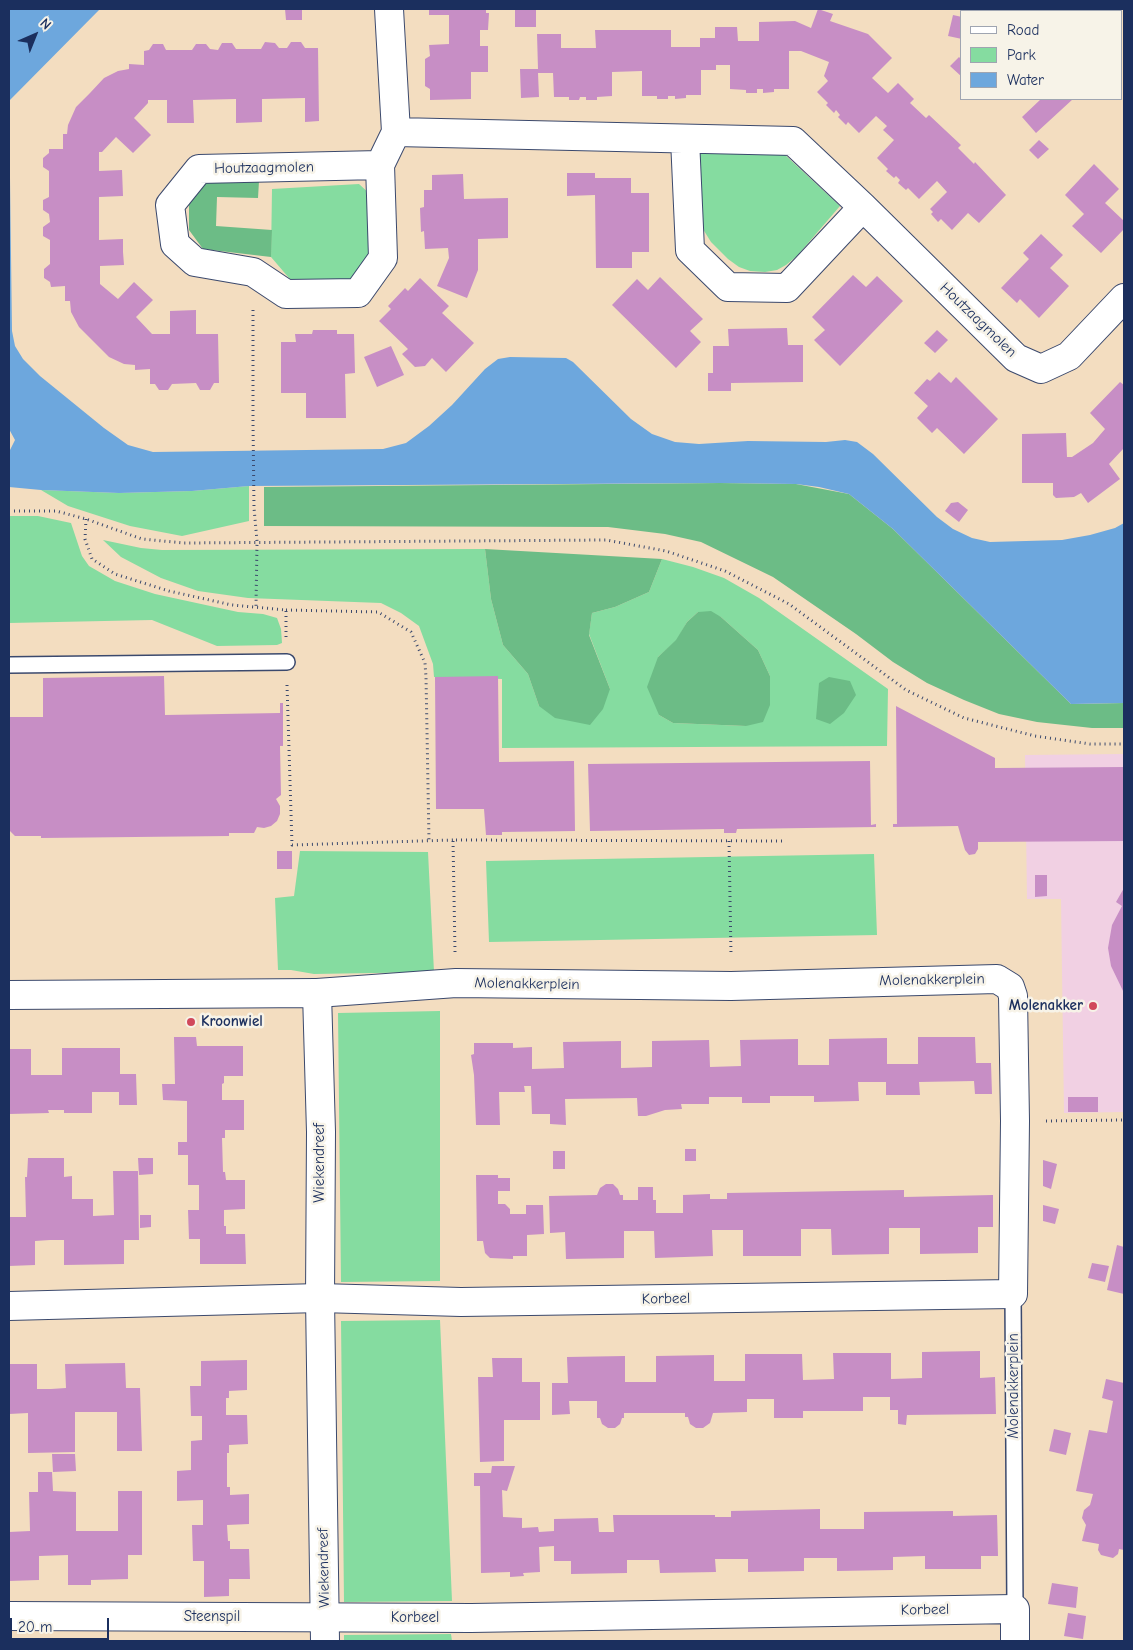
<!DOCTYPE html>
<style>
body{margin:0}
#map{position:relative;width:1133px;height:1650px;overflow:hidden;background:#f3ddc0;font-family:"Comic Neue",sans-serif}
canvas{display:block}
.frame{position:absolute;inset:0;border:10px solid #1b2f5e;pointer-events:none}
.legend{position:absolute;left:960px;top:10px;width:162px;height:90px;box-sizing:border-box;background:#f7f3e8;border:1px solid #9fa5b1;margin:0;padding:6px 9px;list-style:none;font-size:15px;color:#1b2f5e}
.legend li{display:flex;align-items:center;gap:10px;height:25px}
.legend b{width:25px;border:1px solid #9fa5b1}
.north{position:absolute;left:10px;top:10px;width:50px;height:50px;-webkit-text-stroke:4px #f7f3e8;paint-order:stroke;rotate:44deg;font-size:14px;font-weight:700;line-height:20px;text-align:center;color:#1b2f5e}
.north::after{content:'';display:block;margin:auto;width:18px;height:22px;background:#1b2f5e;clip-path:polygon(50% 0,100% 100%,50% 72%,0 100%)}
.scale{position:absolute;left:10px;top:1618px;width:99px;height:22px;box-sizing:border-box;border:2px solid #1b2f5e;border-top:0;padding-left:6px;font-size:15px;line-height:18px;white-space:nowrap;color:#1b2f5e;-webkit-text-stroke:4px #f7f3e8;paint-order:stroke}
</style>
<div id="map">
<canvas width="1133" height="1650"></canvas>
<div class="frame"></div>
<ul class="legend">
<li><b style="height:6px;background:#fff"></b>Road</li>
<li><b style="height:14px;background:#85dca0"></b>Park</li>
<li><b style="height:14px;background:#6da7dd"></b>Water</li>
</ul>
<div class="north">N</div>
<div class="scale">20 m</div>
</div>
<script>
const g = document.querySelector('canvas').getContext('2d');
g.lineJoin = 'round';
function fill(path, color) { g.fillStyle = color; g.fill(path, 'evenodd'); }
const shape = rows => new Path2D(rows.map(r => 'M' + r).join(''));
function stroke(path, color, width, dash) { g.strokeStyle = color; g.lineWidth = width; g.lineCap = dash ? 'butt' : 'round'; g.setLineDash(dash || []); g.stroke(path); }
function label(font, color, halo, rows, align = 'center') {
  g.font = font + ' "Comic Neue",sans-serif'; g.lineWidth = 5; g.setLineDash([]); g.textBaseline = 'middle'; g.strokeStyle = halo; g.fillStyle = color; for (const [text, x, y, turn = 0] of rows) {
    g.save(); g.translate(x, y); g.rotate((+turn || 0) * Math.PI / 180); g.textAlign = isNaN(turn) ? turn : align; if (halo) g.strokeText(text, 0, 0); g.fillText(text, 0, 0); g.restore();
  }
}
const built = shape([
 [1124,754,1124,1112,1064,1113,1061,899,1027,899,1025,755]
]);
const green = shape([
 [700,152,783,153,840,206,797,256,786,265,777,270,765,272,750,271,739,267,728,259,711,242,701,226],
 [359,184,371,195,371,260,352,282,295,285,271,257,272,189],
 [249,486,249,521,182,536,130,526,68,506,41,490,119,493,192,491],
 [38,516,71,523,82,556,89,566,115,581,155,594,238,612,263,614,277,618,281,629,282,643,277,645,217,646,152,620,9,623,9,516],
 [103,540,141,548,162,550,485,549,491,599,503,645,528,674,539,706,610,689,589,634,592,613,615,607,649,592,662,559,693,567,724,578,759,598,888,689,887,746,502,748,502,679,434,677,433,664,419,626,401,613,381,603,248,598,198,591,161,578,121,557],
 [698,612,721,617,758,650,770,676,746,726,673,723,659,715,658,657,677,640,687,622],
 [300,851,428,852,434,972,314,974,291,970,278,970,275,898,294,896],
 [874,854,877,935,489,942,486,861],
 [440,1011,440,1281,341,1282,338,1013],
 [440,1320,452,1601,344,1602,341,1321],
 [451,1634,452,1641,344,1641,344,1635]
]);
const forest = shape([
 [206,180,259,181,258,198,217,197,216,226,272,230,271,257,203,249,189,230,189,199],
 [720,483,796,484,849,494,893,529,1071,704,1124,703,1124,728,1092,728,1037,722,999,714,964,700,927,683,893,662,856,634,773,577,701,542,665,534,608,527,264,526,264,487],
 [485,549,662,559,649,592,615,607,592,613,589,635,610,689,603,709,590,725,555,718,539,706,528,674,503,645,491,599],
 [711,611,721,617,758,650,770,676,770,705,763,722,746,726,673,723,659,715,647,687,658,657,676,640,687,622,698,612],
 [829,677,850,681,856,695,844,713,830,724,816,719,819,683]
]);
const water = shape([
 [9,9,100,9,9,101,12,331,15,346,23,359,40,376,104,428,128,445,153,452,383,449,406,443,429,426,452,405,485,369,498,359,510,357,566,358,573,362,631,419,652,434,675,442,699,444,748,441,826,442,845,440,857,442,873,454,937,517,953,529,972,538,990,542,1062,540,1090,535,1115,528,1124,523,1124,703,1071,704,893,529,849,494,819,487,796,484,720,483,249,486,192,491,119,493,41,490,9,487,9,452,15,440,9,429]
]);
const building = shape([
 [285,9,302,9,302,20,286,20],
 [429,9,486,9,486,13,489,13,488,30,480,30,480,46,488,46,488,72,471,72,471,99,430,100,430,89,425,86,425,59,430,56,429,45,449,44,449,15,429,15],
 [515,9,536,9,536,27,515,27],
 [818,9,833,14,830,21,868,34,892,58,872,78,888,93,898,83,914,99,910,103,926,118,929,115,961,145,958,148,974,164,975,162,1006,195,979,223,968,213,952,230,941,219,938,222,931,214,933,212,930,209,947,192,937,181,919,199,908,188,906,190,898,183,900,180,896,176,894,178,886,171,888,169,877,158,894,140,883,130,887,126,876,116,859,133,848,122,846,125,838,117,840,115,836,110,834,113,826,105,828,103,817,92,828,81,824,76,829,62,801,51,789,51,789,89,774,89,774,92,763,93,763,89,757,89,757,93,746,93,746,90,730,89,730,65,716,65,716,70,701,70,701,95,686,95,686,98,675,99,675,96,668,96,668,99,657,99,657,96,642,96,642,71,612,72,612,96,597,97,597,100,586,100,586,97,580,97,579,100,569,100,569,97,554,97,553,73,538,73,539,97,521,98,520,69,538,69,537,34,561,34,561,48,596,48,595,30,671,30,671,47,700,47,700,38,715,38,715,27,737,27,738,41,759,41,759,22,795,21,811,28],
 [1077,9,1118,9,1117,11,1084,11],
 [953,15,962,17,962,39,948,36],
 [265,42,275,43,279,48,287,48,291,42,301,42,305,48,318,48,319,121,305,122,305,98,262,99,262,122,236,123,236,99,193,100,194,123,167,123,167,100,148,100,148,103,134,118,151,135,133,153,116,137,102,152,99,152,99,171,122,170,123,196,99,197,99,240,123,239,123,252,124,265,100,266,100,284,118,299,134,282,153,300,136,317,152,334,170,334,170,311,196,310,196,334,218,334,219,383,214,383,210,390,200,390,196,383,172,384,168,390,159,390,155,384,150,384,150,369,135,370,135,365,124,364,109,357,79,327,71,312,70,301,65,301,65,286,51,287,50,282,44,278,44,269,50,264,50,240,43,236,43,227,50,222,49,214,43,210,43,200,49,197,49,171,43,167,43,158,49,153,49,149,63,149,63,134,67,134,68,125,76,107,90,93,104,78,118,71,129,69,129,64,144,65,144,51,149,50,153,44,163,44,166,50,192,50,196,44,206,44,210,49,218,50,222,43,232,43,236,49,261,49],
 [959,57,962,60,962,77,950,66],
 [1041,99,1073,99,1036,133,1022,117],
 [1039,140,1049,149,1038,159,1029,150],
 [1094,164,1119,189,1105,203,1124,221,1124,229,1101,253,1072,226,1084,214,1065,195],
 [567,173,595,173,595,178,631,178,631,193,649,193,649,252,632,252,632,268,596,268,595,195,567,196],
 [463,174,464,199,508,198,508,238,478,239,478,270,467,298,437,286,449,258,448,248,425,249,424,231,421,232,420,208,424,207,424,190,432,190,432,175],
 [1041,234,1063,255,1050,268,1069,286,1039,318,1020,299,1017,303,1001,288,1029,259,1023,253],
 [853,275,866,287,877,276,903,301,840,366,814,340,825,330,812,317],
 [660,277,703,319,690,331,701,342,676,368,612,305,637,279,648,290],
 [420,278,449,306,442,313,474,343,446,372,432,358,425,366,415,367,402,354,408,349,379,321,391,309,388,306,405,288,408,291],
 [787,328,788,345,803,345,803,382,731,383,731,391,708,391,708,373,713,373,713,346,729,346,728,329],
 [313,330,337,330,337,334,354,334,355,373,345,374,346,418,306,418,306,393,281,393,281,342,296,342,295,334,312,334],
 [937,330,948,340,935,353,924,343],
 [391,346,404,375,377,387,364,357],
 [939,372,951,383,956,377,998,419,964,454,937,428,932,433,917,418,928,406,914,393,927,379,930,381],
 [1120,382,1124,385,1124,448,1109,464,1120,479,1088,503,1081,493,1074,497,1056,498,1053,495,1053,483,1022,483,1022,434,1066,433,1067,457,1072,457,1093,443,1105,429,1090,413],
 [958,502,968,510,959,522,945,511,951,503],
 [164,676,165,715,280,713,280,703,283,703,283,746,280,746,281,795,276,799,280,806,280,814,277,821,271,826,264,828,257,827,254,833,229,833,229,836,41,838,41,836,15,836,9,830,9,717,43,717,43,678],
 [498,676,499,762,574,761,575,831,502,832,502,835,486,835,484,809,436,809,435,677],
 [896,706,995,758,995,768,1124,767,1124,841,978,842,978,849,975,854,969,855,965,850,958,826,893,827,893,824,897,824],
 [870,761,871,825,876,824,876,827,737,829,736,833,724,833,724,829,590,831,588,764],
 [277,851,292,851,292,869,277,869],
 [1035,875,1047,875,1047,896,1035,897],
 [1124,888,1124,993,1111,966,1108,948,1112,925,1122,906,1116,902],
 [174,1037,196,1037,197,1046,243,1046,243,1076,224,1076,224,1083,222,1084,222,1100,244,1100,244,1130,225,1130,225,1138,222,1138,223,1172,225,1172,226,1180,245,1180,245,1209,224,1210,224,1226,226,1226,226,1234,245,1234,246,1264,200,1264,200,1239,189,1239,188,1210,199,1210,199,1185,188,1185,188,1155,178,1155,178,1142,187,1142,187,1101,163,1100,162,1084,175,1084],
 [918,1037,975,1037,976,1063,991,1063,992,1094,975,1094,974,1081,919,1082,920,1095,886,1095,886,1082,858,1082,859,1101,814,1102,814,1096,770,1096,770,1103,742,1103,742,1097,709,1097,709,1104,681,1104,682,1109,665,1110,646,1116,638,1116,637,1098,565,1099,566,1125,550,1124,550,1114,532,1114,531,1086,524,1086,525,1092,499,1092,500,1125,476,1125,474,1075,471,1055,474,1054,474,1043,513,1043,513,1048,532,1047,532,1069,564,1068,563,1042,621,1041,621,1068,652,1067,652,1041,709,1040,710,1067,741,1066,740,1040,798,1039,798,1065,829,1065,829,1039,887,1038,887,1064,918,1064],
 [62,1048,120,1048,120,1074,136,1074,137,1105,119,1105,119,1092,92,1092,92,1113,64,1113,64,1110,48,1110,49,1113,9,1114,9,1049,31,1049,31,1075,62,1075],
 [1068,1097,1098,1097,1098,1112,1068,1112],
 [685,1149,696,1149,696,1161,685,1161],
 [553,1151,565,1151,565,1169,553,1169],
 [28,1158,64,1158,64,1177,72,1176,72,1199,93,1199,93,1216,114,1215,113,1171,138,1171,139,1240,124,1240,124,1264,64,1265,64,1240,50,1240,35,1241,35,1265,9,1266,9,1217,26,1217,25,1177,27,1177],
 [138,1158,153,1158,153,1174,139,1175],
 [1043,1160,1057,1164,1051,1189,1043,1186],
 [476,1175,498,1175,498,1178,510,1178,510,1191,498,1191,498,1204,505,1204,510,1209,510,1214,526,1214,526,1205,543,1205,544,1234,527,1235,527,1256,513,1256,513,1259,490,1258,485,1253,483,1241,477,1241],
 [606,1184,613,1184,618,1189,620,1195,623,1195,623,1200,638,1200,638,1187,653,1187,653,1200,656,1200,656,1213,683,1213,683,1195,710,1194,710,1199,727,1199,727,1193,904,1190,904,1197,993,1195,993,1227,978,1227,978,1253,920,1254,920,1228,889,1228,889,1254,832,1255,831,1229,801,1229,801,1256,743,1256,743,1230,712,1230,713,1256,655,1258,654,1231,624,1231,624,1258,566,1259,565,1232,550,1233,549,1196,597,1195,600,1188],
 [1043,1205,1059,1209,1055,1224,1043,1221],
 [140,1215,151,1215,151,1227,140,1228],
 [1117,1245,1124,1247,1124,1294,1107,1290],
 [1092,1263,1109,1266,1105,1282,1088,1278],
 [980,1351,980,1378,995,1377,996,1414,907,1415,906,1425,898,1424,898,1410,890,1410,890,1397,863,1397,863,1411,803,1411,803,1418,774,1418,774,1399,747,1399,747,1412,713,1413,710,1423,703,1428,696,1428,690,1424,688,1417,685,1417,685,1413,624,1413,624,1418,622,1418,620,1424,615,1428,608,1428,602,1424,600,1418,597,1418,597,1401,569,1401,570,1414,552,1415,552,1383,568,1383,567,1357,625,1356,625,1382,656,1382,656,1356,714,1355,714,1381,745,1381,745,1354,802,1354,803,1380,834,1379,833,1353,891,1353,891,1379,922,1378,922,1352],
 [492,1358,522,1358,522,1382,540,1382,540,1420,504,1420,504,1461,480,1462,478,1377,493,1377],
 [247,1360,247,1390,229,1391,229,1398,226,1398,226,1415,247,1415,248,1444,229,1445,229,1453,227,1453,227,1487,230,1487,230,1495,249,1494,249,1524,227,1525,228,1541,230,1541,230,1549,249,1549,250,1579,229,1579,229,1596,204,1597,204,1561,193,1561,192,1525,203,1525,203,1500,177,1501,177,1471,191,1470,191,1441,202,1440,202,1416,191,1416,190,1386,201,1386,201,1361],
 [125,1363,126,1388,140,1388,142,1451,117,1451,117,1412,75,1412,75,1452,28,1453,28,1413,9,1414,9,1364,37,1364,37,1389,51,1389,66,1388,65,1364],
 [1106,1379,1124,1383,1124,1550,1119,1549,1118,1554,1113,1558,1101,1555,1098,1550,1099,1544,1082,1541,1086,1525,1082,1518,1084,1510,1090,1505,1093,1494,1076,1491,1089,1430,1107,1433,1113,1401,1102,1398],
 [1054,1429,1071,1433,1066,1455,1049,1451],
 [52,1454,75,1454,76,1471,53,1472],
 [492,1466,515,1466,507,1491,502,1490,503,1517,522,1518,522,1528,538,1527,539,1532,554,1531,554,1519,598,1518,599,1532,614,1532,613,1515,715,1515,715,1517,731,1517,731,1511,820,1509,820,1529,864,1529,864,1512,953,1511,953,1516,997,1515,998,1556,981,1556,981,1569,925,1569,925,1556,893,1557,893,1570,837,1571,837,1558,804,1558,804,1571,748,1572,748,1559,715,1559,716,1572,660,1573,659,1560,627,1560,627,1573,571,1574,571,1561,554,1561,554,1546,539,1547,540,1572,523,1573,524,1576,510,1577,510,1572,481,1573,480,1486,474,1486,474,1473,491,1473],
 [38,1472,52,1472,53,1491,76,1492,76,1531,118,1531,118,1491,142,1491,142,1555,128,1555,128,1579,91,1580,91,1585,68,1585,68,1555,39,1556,39,1580,9,1581,9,1532,30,1531,29,1492,38,1492],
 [1052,1583,1078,1587,1076,1608,1048,1604],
 [1068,1613,1086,1616,1083,1639,1064,1636]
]);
const path = shape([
 [253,310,253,422,254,508,257,541,256,606],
 [9,511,56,511,86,519,142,539,184,543,606,540,666,551,725,571,789,604,906,690,964,718,1035,736,1090,744,1124,744],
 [86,519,85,539,92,559,115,574,169,591,232,605,286,610,286,639],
 [286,610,378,612,411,632,425,663,426,677,429,841],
 [287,685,292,845,453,840],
 [729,841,731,955],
 [455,952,453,840,785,841],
 [1046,1121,1124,1120]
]);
const service = shape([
 [9,665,287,662],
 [1013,1294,1015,1609]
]);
const minor = shape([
 [389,9,396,132,793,141,863,207,1016,358,1041,369,1069,356,1124,298],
 [685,139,690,250,728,287,787,288,863,207],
 [380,165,199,169,170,205,175,244,195,262,253,272,286,294,358,293,383,258,380,165,396,132],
 [9,1306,320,1298,461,1302,1013,1294,1015,1121,1013,996,1010,987,997,979,731,986,456,983,317,993],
 [9,1616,471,1618,1015,1609,1015,1641]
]);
const tertiary = shape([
 [9,995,317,993,321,1132,320,1298,325,1641]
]);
const markers = [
 [1093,1006,5,"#d1495b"],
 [191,1022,5,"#d1495b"]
];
const streetNames = [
 ["Houtzaagmolen",264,168,-1],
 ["Houtzaagmolen",978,320,44],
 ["Molenakkerplein",932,980,-1],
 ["Molenakkerplein",527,984,1],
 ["Wiekendreef",320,1163,-90],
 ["Korbeel",666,1299,-1],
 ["Molenakkerplein",1014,1386,-90],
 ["Wiekendreef",324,1568,-91],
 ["Korbeel",925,1610,-1],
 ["Steenspil",212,1617],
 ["Korbeel",415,1618]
];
const poiNames = [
 ["Molenakker",1083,1006],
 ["Kroonwiel",201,1022,"left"]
];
fill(built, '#f1d0e3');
fill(green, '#85dca0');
fill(forest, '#6cbc86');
fill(water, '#6da7dd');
fill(building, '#c78ec5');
stroke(service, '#3b496d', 18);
stroke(minor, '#3b496d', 30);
stroke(tertiary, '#3b496d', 30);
stroke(path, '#3b496d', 3, [1, 4]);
stroke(service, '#fff', 15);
stroke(minor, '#fff', 28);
stroke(tertiary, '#fff', 28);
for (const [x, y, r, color] of markers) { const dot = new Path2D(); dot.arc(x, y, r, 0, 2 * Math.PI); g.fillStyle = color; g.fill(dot); stroke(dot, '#f7f3e8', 2); }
label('15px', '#1b2f5e', '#f7f3e8', streetNames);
label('bold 15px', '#1b2f5e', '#f7f3e8', poiNames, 'right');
</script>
